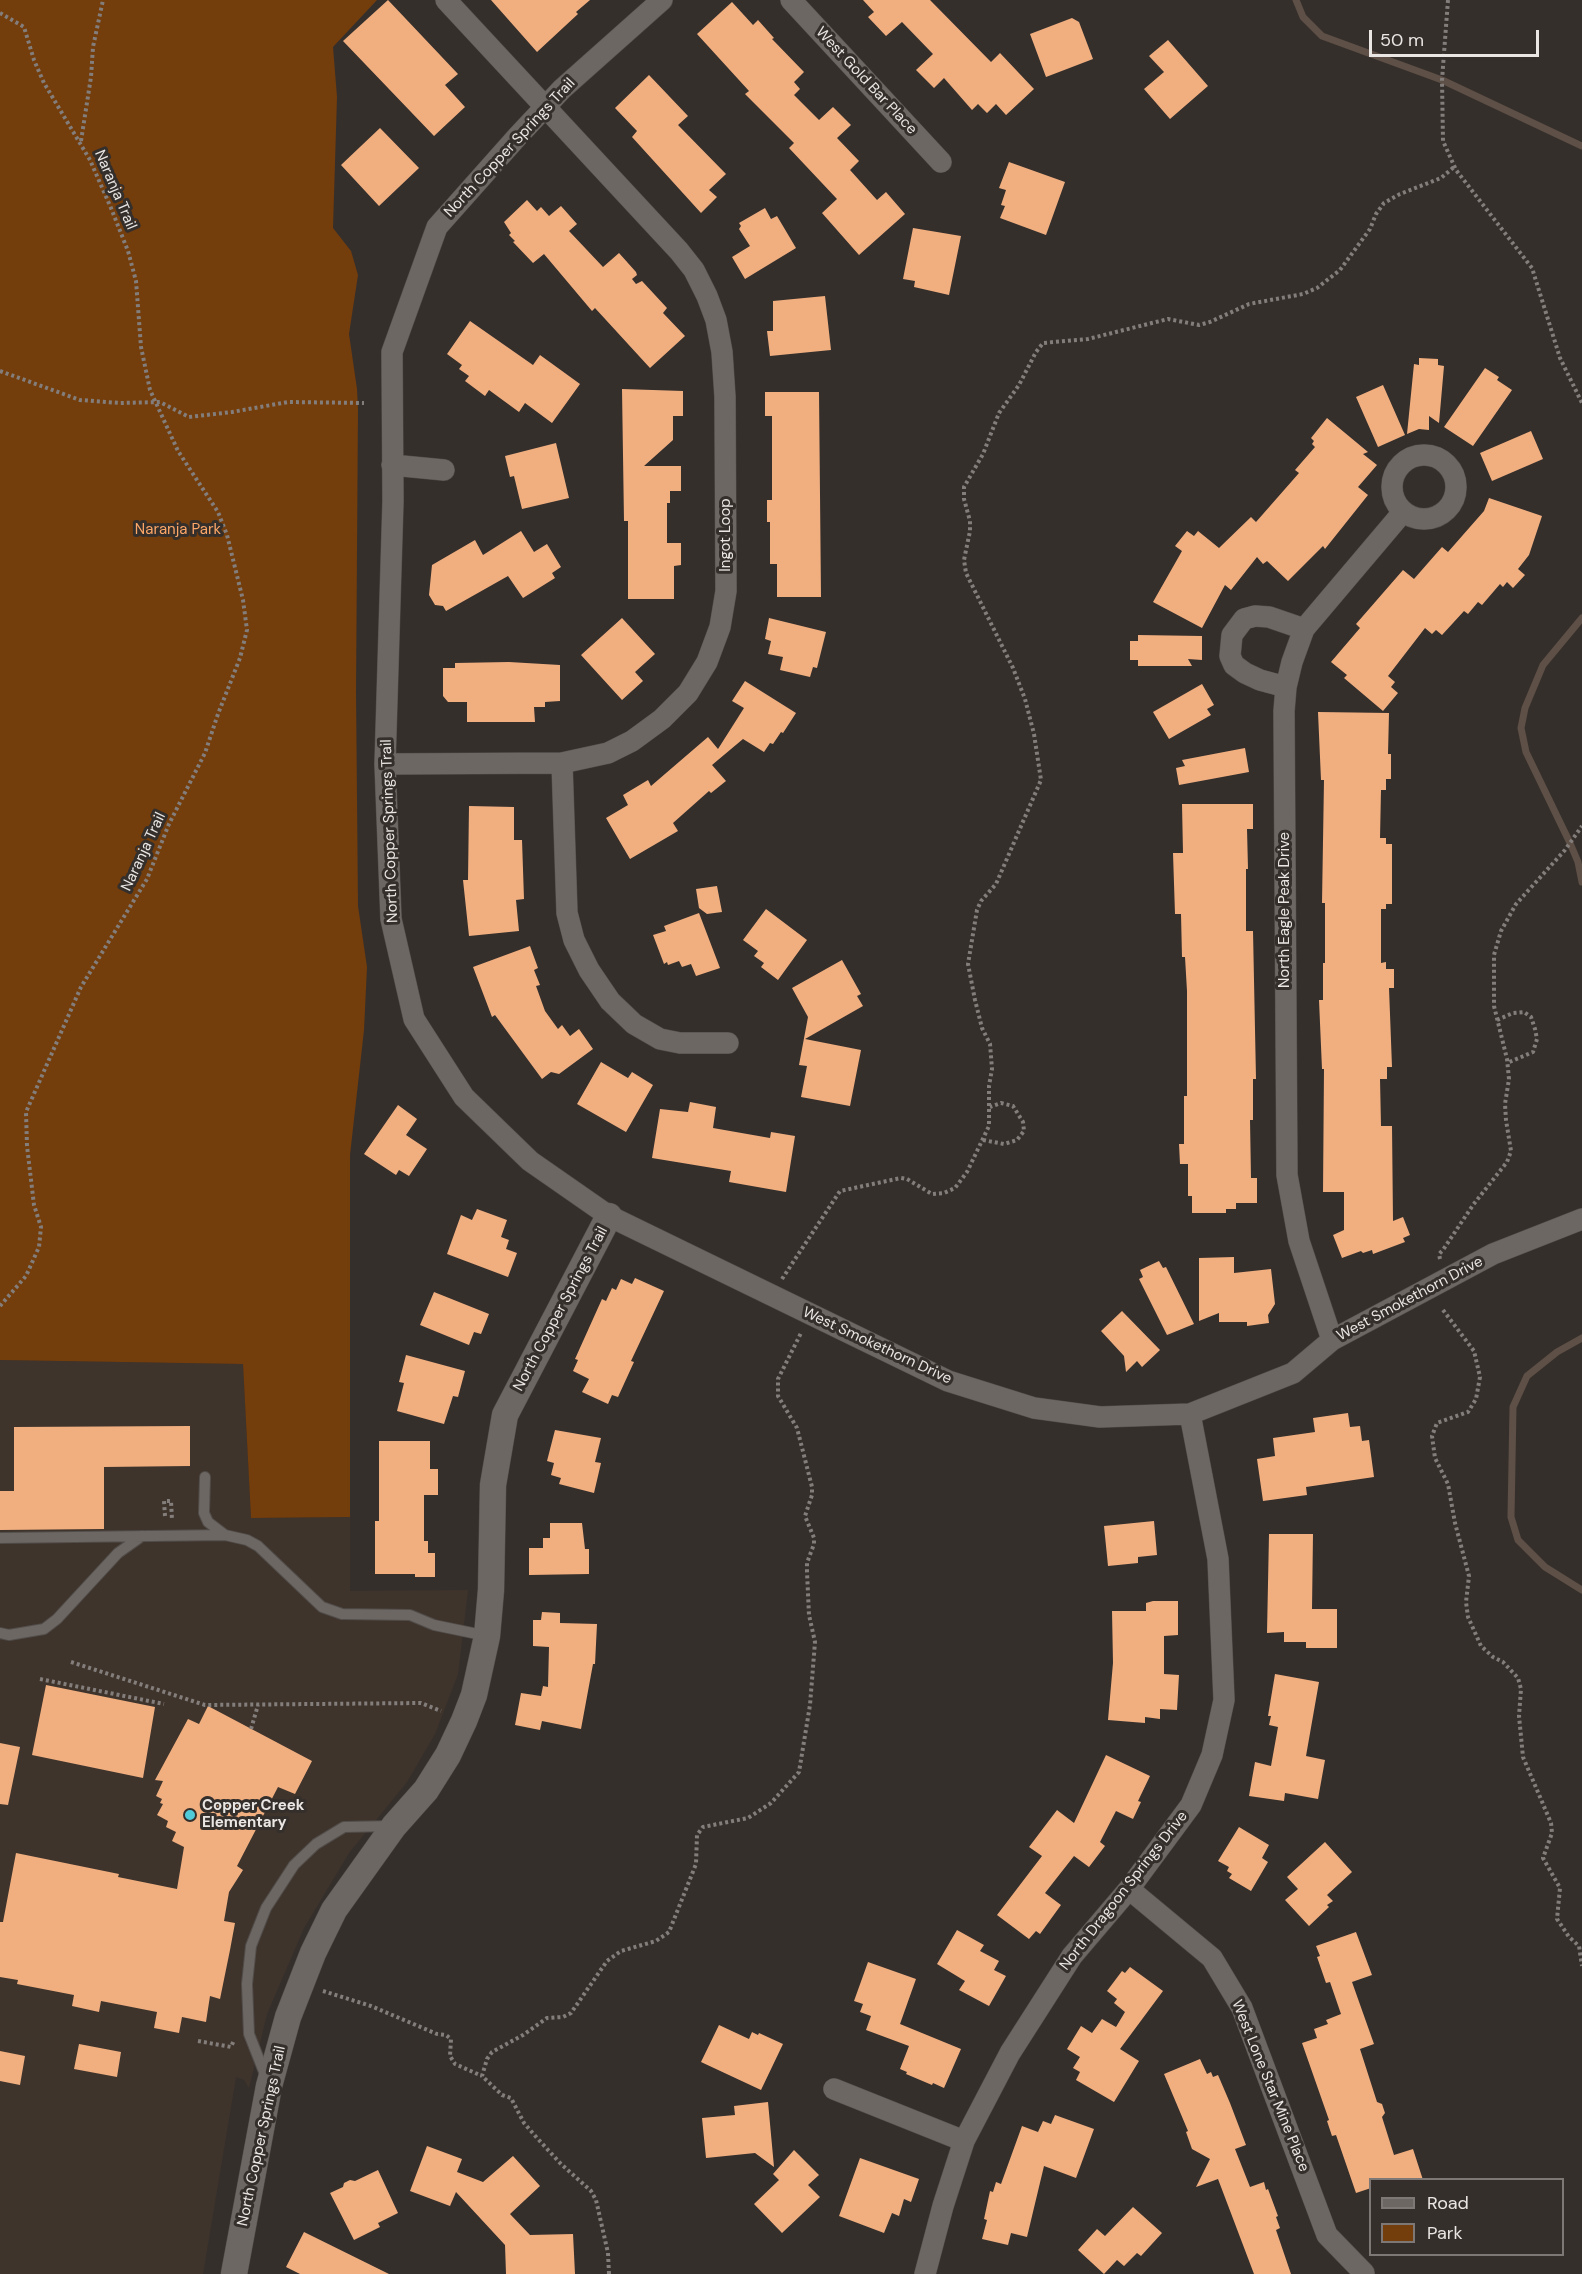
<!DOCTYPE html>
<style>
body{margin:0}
#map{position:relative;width:1582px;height:2274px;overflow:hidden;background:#352f2c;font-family:"DM Sans",sans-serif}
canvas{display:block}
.legend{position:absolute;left:1369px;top:2178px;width:195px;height:78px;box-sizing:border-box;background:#352f2c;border:2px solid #7d7875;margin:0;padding:8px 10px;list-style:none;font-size:18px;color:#e9e6e3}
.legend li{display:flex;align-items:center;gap:12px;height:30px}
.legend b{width:30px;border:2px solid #7d7875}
.scale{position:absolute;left:1369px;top:30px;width:170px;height:27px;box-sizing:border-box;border:3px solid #e9e6e3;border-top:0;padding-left:8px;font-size:18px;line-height:21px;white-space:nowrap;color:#e9e6e3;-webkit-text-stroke:4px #352f2c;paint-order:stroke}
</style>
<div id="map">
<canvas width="1582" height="2274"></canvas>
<ul class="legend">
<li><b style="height:8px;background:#6d6763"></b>Road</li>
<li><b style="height:16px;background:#743d0c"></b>Park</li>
</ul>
<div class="scale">50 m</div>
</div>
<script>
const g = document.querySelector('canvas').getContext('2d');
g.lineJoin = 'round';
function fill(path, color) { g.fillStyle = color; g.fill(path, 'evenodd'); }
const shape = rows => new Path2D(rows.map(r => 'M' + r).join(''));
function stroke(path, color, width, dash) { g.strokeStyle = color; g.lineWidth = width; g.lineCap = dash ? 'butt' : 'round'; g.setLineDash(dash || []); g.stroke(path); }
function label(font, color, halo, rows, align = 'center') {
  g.font = font + ' "DM Sans",sans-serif'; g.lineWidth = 6; g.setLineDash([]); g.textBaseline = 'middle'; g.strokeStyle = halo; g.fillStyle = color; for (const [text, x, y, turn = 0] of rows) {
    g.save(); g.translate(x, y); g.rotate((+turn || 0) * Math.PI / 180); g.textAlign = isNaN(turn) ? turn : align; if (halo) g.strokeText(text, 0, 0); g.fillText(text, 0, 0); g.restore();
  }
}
const built = shape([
 [0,1360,243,1364,251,1518,350,1517,350,1591,468,1590,458,1674,435,1734,407,1782,349,1853,304,1928,267,2014,249,2088,244,2080,236,2077,203,2274,0,2274]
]);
const green = shape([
 [0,0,377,0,333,47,337,97,333,228,351,251,358,275,349,334,357,389,358,409,356,692,358,906,367,967,364,1030,350,1155,350,1517,251,1518,243,1364,0,1360]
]);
const stream = shape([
 [1296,0,1303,17,1322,36,1442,80,1582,146],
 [1582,618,1543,665,1525,708,1521,728,1526,752,1570,843,1578,862,1582,882],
 [1582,1338,1557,1352,1527,1376,1513,1407,1511,1517,1518,1540,1545,1567,1582,1590]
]);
const building = shape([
 [388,0,458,74,445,85,465,107,434,136,343,41],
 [491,0,590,0,576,12,578,14,537,52],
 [863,0,930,0,991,62,1000,53,1034,89,1006,115,996,104,987,113,978,104,972,110,944,78,934,88,916,70,933,54,902,22,886,36,868,17,874,12],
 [732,2,753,25,758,20,774,38,772,39,804,72,794,82,800,89,794,95,819,120,833,107,851,125,837,138,859,161,850,170,877,200,886,192,905,214,859,255,822,213,837,199,789,148,794,143,745,94,749,91,697,34],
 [1072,18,1079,22,1093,59,1046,77,1030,34],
 [1168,40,1208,86,1170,119,1144,89,1164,72,1149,56],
 [649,75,688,116,678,125,726,174,709,190,717,197,701,213,632,137,637,131,615,108],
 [380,128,419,168,379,206,341,165],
 [1009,162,1065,182,1046,235,1000,218,1005,206,1001,205,1006,190,999,188],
 [527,200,537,211,541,207,549,216,561,206,577,224,569,231,603,267,619,253,636,272,637,275,632,279,636,284,642,281,667,308,663,313,685,336,650,368,595,308,592,311,544,254,533,263,513,242,515,241,509,235,511,233,504,222],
 [765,208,771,219,777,216,796,248,745,279,732,257,750,246,739,229,741,226,739,223],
 [913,228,961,236,949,295,914,287,915,281,903,279],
 [825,296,831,350,770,356,767,331,773,331,773,301],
 [470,321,533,365,540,355,580,384,552,423,525,403,519,412,489,390,485,396,465,381,469,376,459,369,462,365,447,354],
 [1419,358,1438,359,1438,365,1444,366,1439,423,1429,416,1429,430,1419,429,1407,434,1414,364,1419,365],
 [1485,368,1499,377,1497,380,1512,390,1473,446,1444,427],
 [1383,385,1405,435,1378,447,1356,397],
 [622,389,683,391,683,416,673,416,673,440,644,466,681,466,681,491,670,491,670,503,667,503,667,543,681,543,681,565,674,566,674,599,628,599,628,521,624,521],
 [765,392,819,392,821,597,777,597,777,564,770,564,770,522,767,522,767,500,772,500,772,416,765,416],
 [1327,418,1368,452,1363,454,1377,465,1358,487,1368,495,1325,549,1323,546,1288,581,1267,561,1263,564,1257,557,1231,590,1225,585,1202,628,1153,602,1182,551,1175,546,1187,531,1194,536,1198,531,1219,548,1251,517,1256,522,1299,473,1295,470,1315,447,1312,444,1314,441,1311,438],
 [1531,431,1543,459,1492,481,1480,453],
 [556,443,569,498,522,509,514,476,510,477,505,456],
 [1489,498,1542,516,1529,555,1518,569,1525,575,1513,588,1507,582,1503,587,1500,584,1482,605,1478,602,1468,614,1464,611,1442,635,1436,630,1432,634,1425,628,1388,676,1395,682,1391,687,1398,693,1383,711,1344,678,1347,675,1331,662,1360,628,1356,624,1403,570,1414,579,1442,547,1448,552,1484,511],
 [521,531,534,552,547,544,561,567,552,573,555,578,523,598,508,576,446,611,443,606,435,605,429,595,432,565,475,540,483,555],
 [622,618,655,654,635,672,643,681,622,700,581,655],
 [769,618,826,632,817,668,813,667,810,677,780,670,783,657,768,654,771,641,765,639],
 [1138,635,1202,636,1202,660,1188,659,1192,666,1138,666,1138,660,1130,660,1130,641,1138,641],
 [509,662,560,665,560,701,545,702,545,707,534,707,535,722,467,722,467,702,448,702,443,696,443,668,455,668,455,663],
 [745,681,796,713,783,733,781,732,773,744,770,743,764,752,743,739,712,765,726,781,711,793,709,791,673,823,678,831,630,859,606,818,628,805,623,795,648,780,651,786,708,737,718,749,744,708,732,701],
 [1202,684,1214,705,1207,709,1211,715,1169,739,1153,712],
 [1318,712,1389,713,1388,754,1391,754,1391,779,1386,779,1386,790,1381,790,1380,838,1386,838,1386,844,1392,844,1392,904,1386,904,1386,909,1381,909,1381,963,1386,962,1386,969,1394,969,1394,988,1389,988,1392,1067,1387,1067,1387,1079,1380,1079,1381,1126,1392,1126,1393,1221,1403,1217,1410,1235,1403,1238,1405,1242,1373,1254,1372,1250,1363,1253,1361,1251,1342,1258,1333,1235,1344,1230,1344,1192,1323,1192,1324,1069,1322,1069,1319,1000,1323,1000,1323,963,1325,963,1325,903,1322,903,1324,780,1321,780],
 [1245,748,1249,772,1179,785,1176,768,1185,766,1182,760],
 [1182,804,1253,804,1253,829,1247,829,1248,869,1246,869,1246,931,1253,931,1256,1079,1253,1079,1253,1120,1250,1120,1251,1178,1257,1178,1257,1203,1236,1203,1236,1209,1226,1209,1226,1213,1192,1213,1192,1196,1188,1196,1188,1164,1180,1164,1179,1144,1184,1144,1184,1096,1187,1096,1187,991,1185,957,1182,957,1181,914,1175,914,1173,853,1183,853],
 [469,806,514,807,514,840,522,840,524,899,516,900,519,931,469,936,463,880,468,880],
 [717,886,722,912,707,914,699,908,696,889],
 [766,909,807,940,778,980,761,967,764,963,754,956,758,951,743,940],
 [699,913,720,968,696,976,691,964,682,967,679,961,668,965,667,962,664,964,653,935,666,931,664,926],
 [530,946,538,968,534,970,540,985,536,986,545,1011,558,1029,562,1025,570,1036,579,1029,593,1049,559,1074,551,1072,542,1079,495,1015,492,1017,473,967],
 [842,960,861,994,857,996,863,1006,805,1039,861,1050,850,1106,801,1097,807,1066,799,1065,808,1017,792,988],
 [601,1062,628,1078,632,1072,653,1085,626,1132,577,1104],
 [690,1102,716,1107,713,1128,770,1138,771,1132,795,1136,786,1192,729,1182,731,1171,652,1158,660,1109,688,1112],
 [398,1105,417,1119,406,1135,427,1149,409,1176,399,1170,396,1175,364,1154],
 [477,1209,507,1220,501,1237,509,1240,506,1249,517,1253,508,1277,447,1254,461,1215,472,1220],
 [1234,1257,1234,1273,1271,1269,1275,1304,1268,1315,1269,1323,1247,1326,1247,1322,1219,1322,1219,1313,1199,1321,1199,1258],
 [1159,1261,1163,1268,1166,1267,1194,1324,1167,1335,1139,1279,1143,1277,1140,1270],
 [635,1278,664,1291,631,1361,634,1362,618,1397,612,1395,608,1404,582,1392,589,1379,573,1371,578,1360,575,1359,602,1299,606,1301,612,1288,616,1290,621,1279,632,1284],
 [434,1292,489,1314,481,1334,474,1332,469,1345,420,1325],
 [1122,1311,1160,1350,1142,1367,1137,1361,1126,1372,1124,1356,1101,1331],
 [406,1355,465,1371,458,1397,453,1396,444,1424,397,1411,404,1383,399,1382],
 [1348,1413,1350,1427,1360,1426,1362,1441,1369,1440,1374,1477,1306,1487,1307,1495,1263,1501,1257,1459,1275,1456,1273,1438,1315,1432,1313,1418],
 [190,1426,190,1466,104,1467,104,1529,0,1530,0,1491,14,1491,14,1427],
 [555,1430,601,1438,595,1462,601,1463,594,1493,559,1484,561,1478,551,1475,554,1463,547,1461],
 [379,1441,430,1441,430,1469,438,1469,438,1495,424,1495,424,1541,428,1541,428,1553,435,1553,435,1577,415,1577,415,1574,375,1574,375,1521,379,1521],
 [1154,1521,1157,1555,1138,1557,1138,1563,1108,1566,1104,1526],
 [550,1523,582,1523,585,1549,589,1549,589,1574,529,1575,529,1548,543,1548,543,1538,550,1538],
 [1269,1534,1313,1534,1312,1609,1337,1609,1337,1648,1306,1648,1306,1642,1284,1642,1284,1632,1267,1633],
 [1153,1601,1178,1601,1178,1635,1164,1636,1164,1674,1179,1675,1177,1710,1160,1709,1160,1719,1145,1717,1145,1723,1108,1720,1113,1663,1112,1611,1146,1611,1146,1603],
 [542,1612,560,1613,560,1623,597,1624,595,1664,593,1664,581,1729,542,1721,540,1730,515,1725,521,1693,541,1696,543,1686,548,1687,549,1647,533,1646,533,1620,541,1620],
 [1275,1674,1319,1682,1306,1756,1325,1760,1318,1799,1285,1793,1284,1801,1249,1796,1255,1762,1271,1766,1278,1727,1269,1725,1271,1716,1268,1716],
 [46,1685,155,1707,143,1778,32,1755],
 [208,1706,312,1761,295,1794,278,1787,237,1866,243,1870,229,1892,224,1921,235,1923,230,1950,220,1999,210,1996,206,2022,182,2017,179,2033,154,2028,157,2012,101,2001,99,2012,72,2006,74,1995,17,1984,18,1980,0,1977,0,1922,3,1922,16,1853,119,1874,118,1877,177,1889,184,1847,172,1841,176,1832,166,1827,168,1821,157,1815,163,1804,160,1803,162,1799,156,1796,163,1781,155,1780,188,1719,199,1724],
 [0,1743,20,1747,8,1805,0,1804],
 [1106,1755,1150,1776,1138,1801,1141,1802,1133,1819,1116,1811,1100,1842,1105,1846,1089,1867,1074,1856,1045,1893,1061,1905,1040,1934,1036,1931,1029,1939,997,1915,1042,1856,1029,1847,1057,1810,1074,1823],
 [1239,1827,1269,1845,1262,1858,1268,1862,1251,1891,1229,1878,1232,1874,1227,1871,1229,1867,1218,1861],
 [1325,1842,1352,1872,1327,1895,1333,1901,1327,1905,1329,1907,1309,1926,1285,1900,1298,1889,1287,1877],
 [957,1930,984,1945,980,1951,999,1961,994,1970,1006,1976,989,2006,959,1990,965,1981,937,1964],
 [1356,1932,1372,1975,1352,1982,1374,2044,1360,2049,1377,2102,1382,2104,1385,2113,1382,2117,1394,2155,1413,2149,1423,2180,1371,2180,1371,2188,1356,2193,1336,2135,1332,2136,1327,2121,1329,2120,1302,2043,1317,2038,1314,2029,1328,2024,1326,2020,1341,2014,1330,1982,1326,1983,1317,1957,1320,1956,1316,1946],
 [868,1962,916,1979,900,2024,961,2049,944,2088,933,2083,932,2085,906,2074,907,2072,900,2069,909,2046,866,2030,871,2016,860,2012,863,2004,854,2001],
 [1130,1967,1163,1991,1120,2049,1139,2061,1114,2102,1076,2080,1080,2072,1073,2068,1080,2057,1067,2049,1081,2026,1092,2033,1102,2019,1116,2027,1125,2012,1114,2003,1117,1999,1107,1991,1122,1971,1125,1973],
 [719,2025,749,2039,752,2032,758,2035,759,2033,783,2044,761,2090,701,2062],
 [79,2044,121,2052,117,2077,74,2069],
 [0,2051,25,2056,20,2085,0,2081],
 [1200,2059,1207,2074,1211,2072,1213,2077,1218,2075,1230,2103,1246,2145,1235,2149,1250,2187,1264,2182,1266,2190,1268,2189,1278,2216,1276,2217,1280,2228,1276,2230,1291,2274,1254,2274,1218,2179,1196,2187,1210,2159,1192,2149,1186,2132,1188,2131,1164,2074],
 [768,2102,774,2167,755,2153,706,2158,702,2118,735,2115,734,2106],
 [1055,2115,1094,2129,1076,2178,1044,2166,1027,2237,1011,2233,1008,2245,982,2239,987,2220,984,2219,990,2191,993,2192,996,2182,1001,2184,1022,2126,1038,2132,1043,2121,1051,2124],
 [427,2146,462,2159,457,2172,483,2182,513,2156,540,2186,510,2214,530,2235,573,2234,575,2274,506,2274,505,2245,456,2192,450,2206,410,2191],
 [794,2150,819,2175,808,2185,820,2197,782,2233,754,2204,779,2180,773,2174],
 [860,2158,919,2179,911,2202,904,2199,899,2216,892,2213,884,2233,839,2216],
 [378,2170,398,2213,378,2223,380,2227,354,2240,330,2193,343,2187,344,2183,350,2180,355,2181],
 [1133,2207,1162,2233,1141,2256,1137,2253,1124,2266,1117,2260,1104,2274,1078,2250,1097,2229,1105,2236],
 [304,2232,389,2274,300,2274,286,2267]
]);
const path = shape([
 [1448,0,1442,80,1443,141,1456,170,1532,268,1560,358,1582,403],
 [0,13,24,27,34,60,44,83,90,160,111,208,128,251,136,281,141,347,150,390,178,451,218,512,227,535,243,600,247,630,240,658,218,714,205,753,169,824,147,879,81,987,26,1112,27,1146,34,1205,41,1227,39,1247,26,1276,0,1306],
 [81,141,91,77,93,47,103,0],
 [0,371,80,400,120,403,160,402,189,417,232,412,288,402,364,403],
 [1497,1020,1513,1013,1524,1012,1531,1017,1535,1029,1537,1039,1533,1052,1507,1063],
 [983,1140,1004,1144,1017,1140,1024,1131,1023,1122,1013,1106,1001,1103,990,1107],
 [1440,1259,1439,1254,1443,1250,1473,1205,1507,1162,1511,1151,1506,1120,1505,1104,1509,1079,1507,1059,1494,1006,1494,955,1501,931,1516,904,1565,850,1582,826],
 [782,1279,840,1191,901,1178,907,1179,932,1194,944,1193,955,1188,967,1172,989,1126,989,1086,992,1069,990,1044,982,1028,975,1000,968,964,977,910,981,901,996,884,1041,780,1034,734,1025,699,1013,668,966,573,964,560,970,531,970,521,964,499,964,487,983,454,999,413,1019,385,1036,352,1043,343,1088,339,1168,319,1199,325,1210,322,1249,304,1303,294,1317,288,1340,270,1370,229,1376,214,1384,203,1400,194,1441,178,1454,167],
 [1443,1310,1474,1351,1480,1377,1476,1399,1468,1412,1437,1423,1432,1436,1435,1458,1448,1484,1455,1523,1469,1576,1466,1602,1468,1617,1481,1646,1493,1657,1503,1662,1518,1678,1521,1689,1519,1716,1523,1757,1551,1823,1552,1833,1543,1858,1560,1888,1557,1919,1569,1937,1579,1946,1582,1966],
 [165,1516,164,1501,171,1501,172,1520],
 [71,1662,205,1705,421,1703,441,1711],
 [40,1679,164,1704],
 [251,1729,258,1705],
 [323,1991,371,2006,437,2034,446,2035,451,2039,450,2056,455,2064,482,2076],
 [198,2041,231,2047,234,2040],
 [609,2274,608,2253,596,2200,591,2191,561,2164,537,2138,524,2123,511,2098,502,2095,482,2076,487,2059,492,2052,523,2035,547,2018,563,2017,571,2013,607,1961,621,1951,656,1941,669,1932,696,1864,697,1835,703,1827,748,1818,771,1803,799,1772,810,1705,815,1642,809,1615,807,1572,807,1563,814,1544,814,1538,805,1516,812,1495,812,1487,797,1428,778,1396,778,1379,801,1333]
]);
const service = shape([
 [205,1477,204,1513,208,1522,225,1535,247,1540,258,1546,322,1607,342,1614,410,1615,434,1625,487,1636],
 [0,1538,225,1535],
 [0,1633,9,1635,44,1629,57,1619,118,1553,142,1536],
 [266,2077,249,2034,247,1984,251,1946,266,1908,294,1865,316,1844,344,1827,393,1826]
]);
const minor = shape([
 [662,0,562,89,517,137,437,227,392,352,393,501,385,764,391,919,414,1019,464,1097,530,1161,609,1216,948,1381,1034,1408,1100,1417,1190,1414,1293,1373,1332,1340,1493,1254,1582,1219],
 [791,0,941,162],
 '1392 487a32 32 0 1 1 64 0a32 32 0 1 1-64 0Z',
 [392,465,444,470],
 [1286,687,1260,680,1245,673,1234,665,1230,656,1232,635,1244,619,1255,616,1269,617,1304,629],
 [562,763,567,913,574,940,589,970,610,1001,634,1024,660,1039,680,1043,728,1043],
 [385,764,562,763,608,753,632,741,662,719,688,693,707,662,720,627,726,591,725,397,722,352,716,320,707,296,694,270,679,251,446,0],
 [1332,1340,1299,1241,1287,1175,1284,711,1286,687,1292,662,1304,629,1403,512],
 [1129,1889,1212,1958,1242,2008,1327,2235,1364,2273],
 [834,2089,964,2141],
 [925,2274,943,2206,964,2141,1010,2053,1072,1956,1129,1889,1191,1805,1212,1755,1224,1700,1218,1559,1190,1414]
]);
const tertiary = shape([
 [234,2274,269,2086,288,2017,313,1953,334,1910,394,1826,426,1790,448,1755,464,1721,474,1695,487,1636,491,1590,493,1485,505,1415,609,1216]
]);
const markers = [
 [190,1815,6,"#52cbd9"]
];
const streetNames = [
 ["West Gold Bar Place",866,81,47],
 ["North Copper Springs Trail",510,148,-47],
 ["Naranja Trail",115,190,67],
 ["Ingot Loop",726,535,-90],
 ["North Copper Springs Trail",390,831,-92],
 ["Naranja Trail",144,852,-65],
 ["North Eagle Peak Drive",1285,910,-90],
 ["West Smokethorn Drive",1410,1299,-28],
 ["North Copper Springs Trail",561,1309,-62],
 ["West Smokethorn Drive",877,1346,25],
 ["North Dragoon Springs Drive",1124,1891,-52],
 ["West Lone Star Mine Place",1270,2086,68],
 ["North Copper Springs Trail",262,2136,-78]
];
const parkNames = [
 ["Naranja Park",178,530]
];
const poiNames = [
 ["Copper Creek",202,1806],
 ["Elementary",202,1823]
];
fill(built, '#3f342c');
fill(green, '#743d0c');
stroke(stream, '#5e5046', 7);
fill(building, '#f1af80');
stroke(service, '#514d4a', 12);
stroke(minor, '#514d4a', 22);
stroke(tertiary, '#514d4a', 27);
stroke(path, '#837e7b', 4, [3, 3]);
stroke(service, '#6d6763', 10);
stroke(minor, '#6d6763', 21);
stroke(tertiary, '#6d6763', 26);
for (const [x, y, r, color] of markers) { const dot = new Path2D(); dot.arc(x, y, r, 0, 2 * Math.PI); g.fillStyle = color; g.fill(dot); stroke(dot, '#352f2c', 2); }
label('15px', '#e9e6e3', '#352f2c', streetNames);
label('15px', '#fda768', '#352f2c', parkNames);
label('bold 15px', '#e9e6e3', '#352f2c', poiNames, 'left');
</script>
